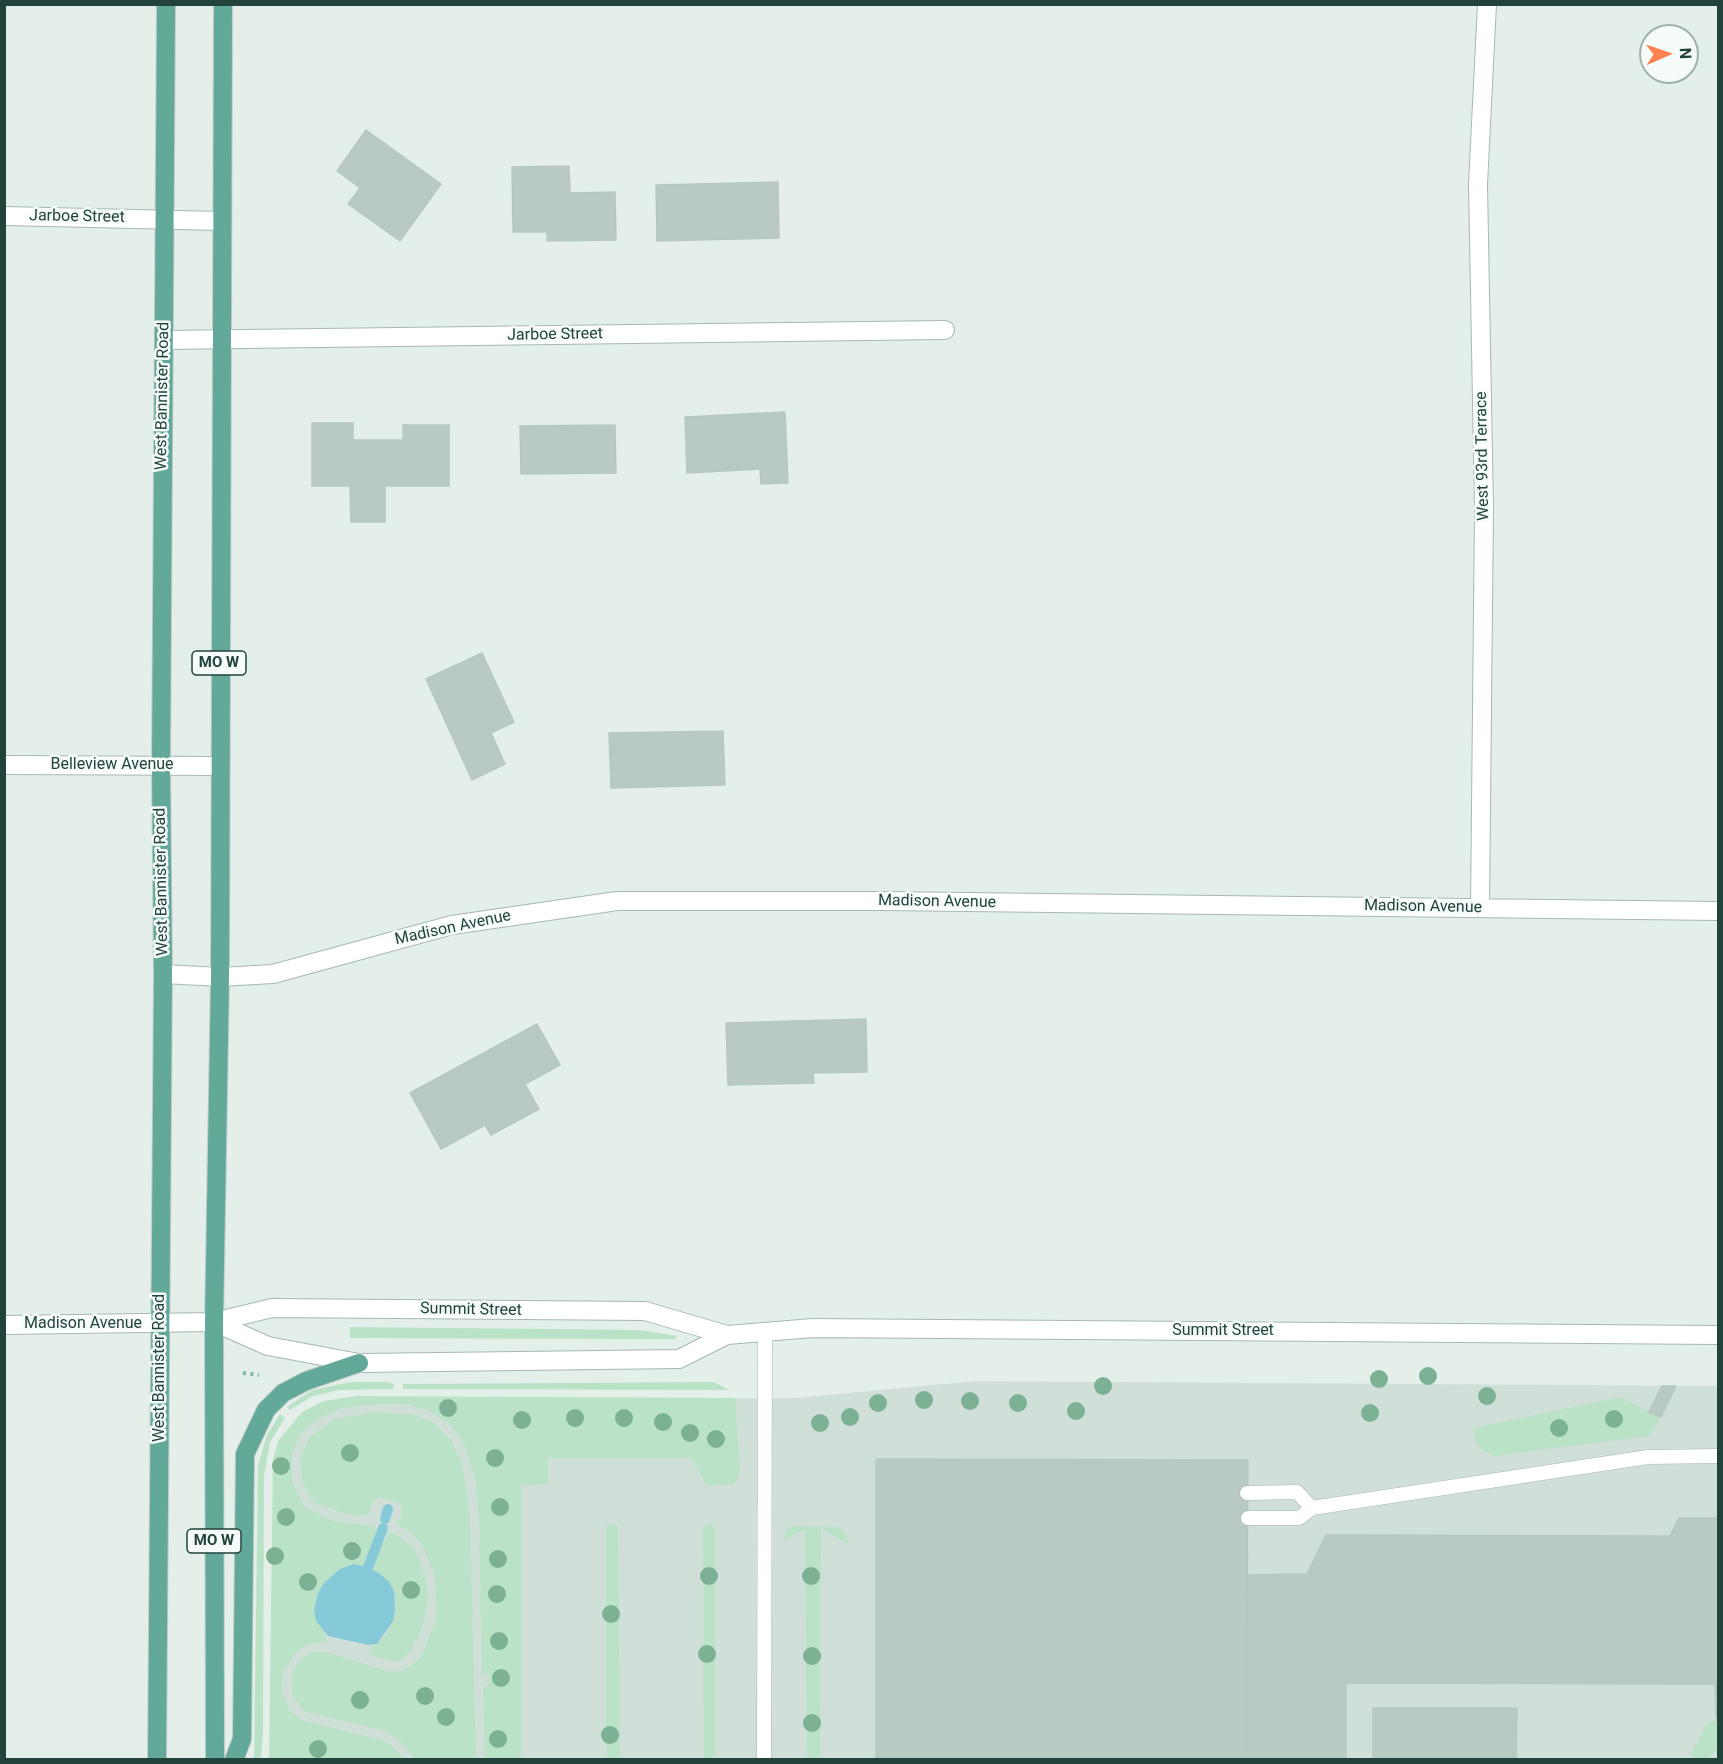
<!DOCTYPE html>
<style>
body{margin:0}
#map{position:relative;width:1723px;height:1764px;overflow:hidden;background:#e4efea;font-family:Roboto,sans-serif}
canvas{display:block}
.frame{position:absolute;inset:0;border:6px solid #21433b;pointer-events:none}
.north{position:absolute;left:1639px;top:24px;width:60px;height:60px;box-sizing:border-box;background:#f5fbf8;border:2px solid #a0b1ac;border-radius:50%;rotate:88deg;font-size:16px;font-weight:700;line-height:24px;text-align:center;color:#21433b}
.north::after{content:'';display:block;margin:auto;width:21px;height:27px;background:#ff8351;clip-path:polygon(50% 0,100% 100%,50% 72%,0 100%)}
</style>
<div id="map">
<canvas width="1723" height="1764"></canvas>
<div class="frame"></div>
<div class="north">N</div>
</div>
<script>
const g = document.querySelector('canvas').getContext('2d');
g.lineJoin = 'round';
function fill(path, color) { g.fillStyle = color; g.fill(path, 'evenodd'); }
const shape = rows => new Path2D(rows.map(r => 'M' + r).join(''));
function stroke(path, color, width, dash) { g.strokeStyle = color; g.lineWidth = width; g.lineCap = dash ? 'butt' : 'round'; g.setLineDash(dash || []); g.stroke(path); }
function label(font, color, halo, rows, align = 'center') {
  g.font = font + ' Roboto,sans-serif'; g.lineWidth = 5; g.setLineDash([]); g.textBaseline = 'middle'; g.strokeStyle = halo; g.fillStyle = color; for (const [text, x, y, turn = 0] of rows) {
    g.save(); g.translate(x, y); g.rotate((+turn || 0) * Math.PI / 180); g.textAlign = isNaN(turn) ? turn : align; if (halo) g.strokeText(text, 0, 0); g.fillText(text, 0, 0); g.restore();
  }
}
const built = shape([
 [976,1381,1718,1386,1718,1759,280,1760,289,1454,298,1437,318,1416,346,1402,795,1398]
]);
const green = shape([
 [350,1327,641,1330,677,1336,675,1339,623,1339,350,1338],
 [351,1382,387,1382,394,1384,393,1389,339,1390,313,1396,290,1410,287,1407,312,1390],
 [714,1382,729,1390,403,1389,403,1384],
 [356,1396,735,1398,740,1472,734,1484,707,1486,691,1458,548,1458,548,1484,521,1485,521,1759,485,1759,483,1687,489,1686,489,1675,482,1675,479,1517,476,1482,465,1446,451,1425,430,1411,406,1404,376,1404,342,1408,317,1419,300,1435,292,1453,292,1481,305,1507,333,1521,374,1526,377,1535,362,1566,354,1564,340,1569,324,1583,318,1593,326,1642,306,1645,295,1653,283,1672,282,1693,290,1711,301,1720,378,1739,391,1745,404,1759,269,1760,273,1459,279,1440,302,1412,324,1401],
 [1620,1397,1660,1417,1649,1436,1494,1456,1481,1449,1475,1439,1473,1428],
 [369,1413,412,1414,434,1423,451,1440,462,1463,470,1517,476,1759,415,1759,399,1740,382,1730,305,1712,292,1695,293,1671,299,1661,312,1652,327,1652,386,1671,403,1671,416,1662,422,1654,435,1623,437,1608,434,1573,422,1545,415,1536,396,1523,401,1518,401,1504,379,1497,372,1502,369,1516,346,1514,313,1502,303,1482,300,1459,309,1438,335,1419],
 [280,1414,285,1418,270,1442,264,1476,263,1734,261,1759,254,1759,258,1465,267,1435],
 [612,1523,618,1527,620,1760,607,1759,606,1722,606,1530,607,1525],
 [711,1523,715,1529,715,1756,704,1760,703,1529,705,1525],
 [791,1526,838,1527,845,1532,848,1541,848,1544,821,1528,820,1759,807,1759,805,1529,785,1540,785,1531],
 [390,1531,410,1544,419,1558,426,1581,428,1599,422,1628,410,1652,400,1660,393,1661,369,1655,374,1645,384,1638,393,1621,394,1591,389,1582,373,1570,379,1550],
 [1718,1720,1718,1748,1708,1759,1694,1759,1692,1752,1707,1723]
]);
const water = shape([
 [354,1564,368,1567,380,1574,389,1582,394,1591,395,1610,393,1621,377,1644,368,1645,328,1636,316,1621,314,1610,318,1593,324,1583,340,1569]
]);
const stream = shape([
 [385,1519,388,1509],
 [364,1578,383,1528]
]);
const building = shape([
 [366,130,441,184,400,241,348,204,360,188,337,171,366,130],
 [569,166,570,193,615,192,616,240,547,241,547,232,513,232,512,167,569,166],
 [778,182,779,238,657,241,656,185,778,182],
 [785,412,788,483,761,484,760,469,687,473,685,417,785,412],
 [312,423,353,423,353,440,403,440,403,425,449,425,449,486,385,486,385,522,351,522,350,486,312,486,312,423],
 [615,425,616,473,521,474,520,426,615,425],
 [482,653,514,722,491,733,505,764,472,780,426,679,482,653],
 [723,731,725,785,611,788,609,733,723,731],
 [866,1019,867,1072,813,1073,814,1083,728,1085,726,1023,866,1019],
 [537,1024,560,1065,525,1084,539,1109,491,1135,485,1125,441,1149,410,1093,537,1024],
 [1662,1386,1676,1386,1661,1417,1649,1412,1662,1386],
 [876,1459,1248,1460,1246,1760,876,1760,876,1459],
 [1679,1518,1718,1518,1718,1717,1716,1717,1715,1684,1346,1683,1346,1760,1246,1760,1247,1575,1307,1574,1326,1535,1670,1536,1679,1518],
 [1373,1708,1517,1708,1516,1760,1373,1760,1373,1708]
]);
const path = shape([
 [243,1373,259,1375]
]);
const service = shape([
 [1247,1493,1297,1492,1312,1508],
 [1248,1518,1299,1518,1312,1508,1648,1457,1718,1456],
 [764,1760,765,1332]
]);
const minor = shape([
 [4,216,221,221],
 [164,340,945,330],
 [4,765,219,766],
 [1480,907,1484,509,1478,184,1487,4],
 [163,974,220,977,273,974,452,925,617,901,883,901,1718,911],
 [214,1322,272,1308,645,1311,727,1335,813,1328,1718,1335],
 [4,1325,214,1322,268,1346,359,1363,679,1359,727,1335]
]);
const primary = shape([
 [157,1760,163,974,161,766,166,4],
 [215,1760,214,1322,220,977,223,4],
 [234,1760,242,1739,245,1454,266,1410,283,1393,306,1381,359,1363]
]);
const trees = [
 [1428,1376],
 [1379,1379],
 [1103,1386],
 [1487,1396],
 [924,1400],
 [970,1401],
 [878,1403],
 [1018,1403],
 [448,1408],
 [1076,1411],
 [1370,1413],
 [850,1417],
 [575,1418],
 [624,1418],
 [1614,1419],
 [522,1420],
 [663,1422],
 [820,1423],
 [1559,1428],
 [690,1433],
 [716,1439],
 [350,1453],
 [495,1458],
 [281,1466],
 [500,1507],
 [286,1517],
 [352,1551],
 [275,1556],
 [498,1559],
 [709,1576],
 [811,1576],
 [308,1582],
 [411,1590],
 [497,1594],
 [611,1614],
 [499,1641],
 [707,1654],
 [812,1656],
 [501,1678],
 [425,1696],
 [360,1700],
 [446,1717],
 [812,1723],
 [610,1735],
 [498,1739],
 [318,1749]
];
const shields = [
 [219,663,54],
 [214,1541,54]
];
const shieldNames = [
 ["MO W",219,663],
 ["MO W",214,1541]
];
const streetNames = [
 ["Jarboe Street",77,217,1],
 ["Jarboe Street",555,335,-1],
 ["West Bannister Road",163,396,-89],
 ["West 93rd Terrace",1483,456,-91],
 ["Belleview Avenue",112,765],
 ["West Bannister Road",162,882,-91],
 ["Madison Avenue",937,902,1],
 ["Madison Avenue",1423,907,1],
 ["Madison Avenue",453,928,-12],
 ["Summit Street",471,1310,1],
 ["Madison Avenue",83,1324],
 ["Summit Street",1223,1331],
 ["West Bannister Road",160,1368,-90]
];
fill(built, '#d1dfd9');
fill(green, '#bae2c7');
fill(water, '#86c9d9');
stroke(stream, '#86c9d9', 10);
fill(building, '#b8cac3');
stroke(building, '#b5c9c2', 1.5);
stroke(service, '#a6b8b2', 15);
stroke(minor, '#a6b8b2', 20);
stroke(primary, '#c1cac8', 20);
stroke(path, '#81b6a7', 4, [3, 4.5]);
stroke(service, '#fff', 14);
stroke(minor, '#fff', 18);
stroke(primary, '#63a99a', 18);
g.fillStyle = '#7cb193';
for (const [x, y] of trees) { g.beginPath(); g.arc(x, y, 9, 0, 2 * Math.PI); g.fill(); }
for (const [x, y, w] of shields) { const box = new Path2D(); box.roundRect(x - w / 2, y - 12, w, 24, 4.5); g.fillStyle = '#f5fbf8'; g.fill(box); stroke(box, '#21433b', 1.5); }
label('bold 15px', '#21433b', null, shieldNames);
label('16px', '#21433b', '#f5fbf8', streetNames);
</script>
